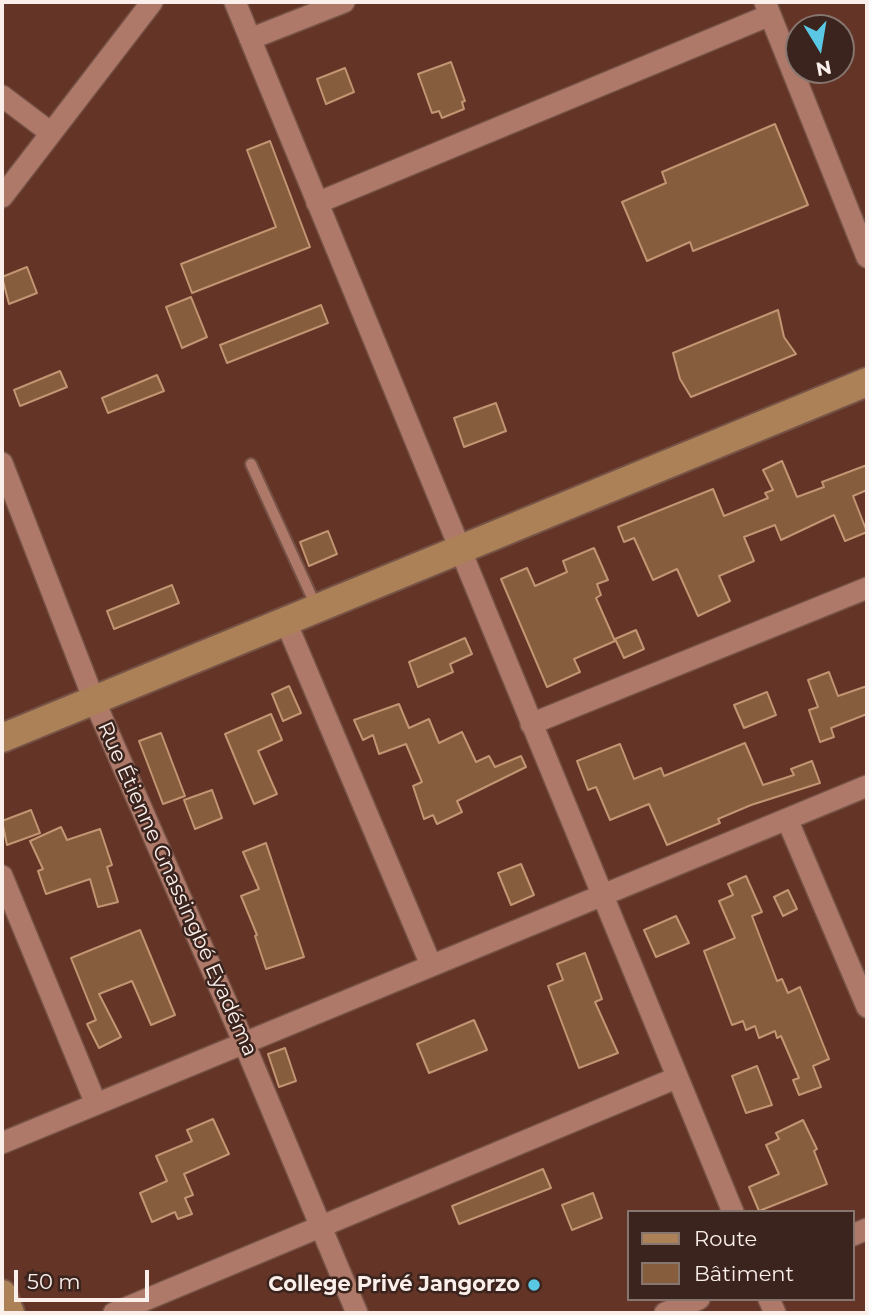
<!DOCTYPE html>
<meta charset="utf-8">
<style>
body{margin:0}
#map{position:relative;width:869px;height:1315px;overflow:hidden;background:#643527;font-family:Montserrat,sans-serif}
canvas{display:block}
.frame{position:absolute;inset:0;border:4px solid #fbefeb;pointer-events:none}
.legend{position:absolute;left:627px;top:1210px;width:228px;height:91px;box-sizing:border-box;background:#3a241d;border:2px solid #87756f;margin:0;padding:9px 12px;list-style:none;font-size:21px;color:#fbefeb}
.legend li{display:flex;align-items:center;gap:14px;height:35px}
.legend b{width:35px;border:2px solid #87756f}
.north{position:absolute;left:785px;top:14px;width:70px;height:70px;box-sizing:border-box;background:#3a241d;border:2px solid #87756f;border-radius:50%;rotate:169deg;font-size:19px;font-weight:700;line-height:28px;text-align:center;color:#fbefeb}
.north::after{content:'';display:block;margin:auto;width:24px;height:32px;background:#5ac8e5;clip-path:polygon(50% 0,100% 100%,50% 72%,0 100%)}
.scale{position:absolute;left:14px;top:1270px;width:135px;height:32px;box-sizing:border-box;border:4px solid #fbefeb;border-top:0;padding-left:9px;font-size:21px;line-height:24px;white-space:nowrap;color:#fbefeb;-webkit-text-stroke:5px #3a241d;paint-order:stroke}
</style>
<div id="map">
<canvas width="869" height="1315"></canvas>
<div class="frame"></div>
<ul class="legend">
<li><b style="height:9px;background:#ac8157"></b>Route</li>
<li><b style="height:19px;background:#865d3d"></b>Bâtiment</li>
</ul>
<div class="north">N</div>
<div class="scale">50 m</div>
</div>
<script>
const g = document.querySelector('canvas').getContext('2d');
g.lineJoin = 'round';
function fill(path, color) { g.fillStyle = color; g.fill(path, 'evenodd'); }
const shape = rows => new Path2D(rows.map(r => 'M' + r).join(''));
function stroke(path, color, width, dash) { g.strokeStyle = color; g.lineWidth = width; g.lineCap = dash ? 'butt' : 'round'; g.setLineDash(dash || []); g.stroke(path); }
function label(font, color, halo, rows, align = 'center') {
  g.font = font + ' Montserrat,sans-serif'; g.lineWidth = 5; g.setLineDash([]); g.textBaseline = 'middle'; g.strokeStyle = halo; g.fillStyle = color; for (const [text, x, y, turn = 0] of rows) {
    g.save(); g.translate(x, y); g.rotate((+turn || 0) * Math.PI / 180); g.textAlign = isNaN(turn) ? turn : align; if (halo) g.strokeText(text, 0, 0); g.fillText(text, 0, 0); g.restore();
  }
}
const building = shape([
 [451,62,465,101,462,102,464,109,442,118,439,111,432,113,418,74,451,62],
 [345,68,354,92,326,104,317,79,345,68],
 [775,124,808,205,693,251,690,242,647,261,622,202,666,183,662,172,775,124],
 [270,141,310,247,192,293,181,264,276,227,247,150,270,141],
 [27,267,37,293,9,304,2,277,27,267],
 [191,297,207,337,182,348,166,307,191,297],
 [321,305,328,323,227,363,220,345,321,305],
 [778,310,784,337,796,354,691,397,680,379,673,353,778,310],
 [60,371,67,387,20,406,14,390,60,371],
 [157,375,164,391,108,413,102,398,157,375],
 [496,403,506,431,464,447,454,418,496,403],
 [782,461,797,497,824,487,822,482,867,465,867,490,853,496,867,532,845,541,834,515,781,540,775,525,744,537,754,561,719,576,730,601,698,616,677,569,653,580,634,538,624,542,618,527,713,489,724,516,768,498,765,493,773,490,763,470,782,461],
 [328,531,337,554,309,566,300,542,328,531],
 [594,548,608,580,597,584,601,595,596,598,615,641,574,659,580,672,547,687,501,579,527,568,535,586,567,572,563,561,594,548],
 [172,585,179,603,114,629,107,611,172,585],
 [636,630,644,649,624,658,615,639,636,630],
 [465,638,472,654,450,664,453,672,418,687,409,662,465,638],
 [829,672,838,696,867,686,867,714,831,728,834,737,820,742,809,710,818,707,808,680,829,672],
 [289,686,301,713,283,721,272,694,289,686],
 [767,692,776,715,744,728,734,705,767,692],
 [399,704,409,728,429,719,439,743,462,732,476,762,489,756,495,767,521,756,526,767,457,801,462,812,437,824,433,815,424,819,413,786,422,782,406,744,379,754,373,735,363,740,354,720,399,704],
 [271,714,282,740,258,751,277,794,254,804,225,734,271,714],
 [161,733,185,796,163,804,139,741,161,733],
 [745,743,763,785,794,775,791,769,812,761,820,783,751,805,718,819,720,823,667,845,649,804,610,820,596,787,588,790,577,761,620,744,634,779,661,768,664,776,745,743],
 [212,790,222,818,195,829,184,800,212,790],
 [31,810,40,833,7,845,2,821,31,810],
 [61,827,67,840,100,829,112,865,107,867,118,902,98,907,90,879,46,894,38,871,43,869,30,841,61,827],
 [266,843,304,957,266,969,255,936,257,935,241,896,259,889,243,852,266,843],
 [521,864,534,895,511,905,498,873,521,864],
 [746,876,762,912,752,916,777,981,782,979,788,993,800,987,829,1059,813,1066,821,1087,799,1095,793,1080,799,1078,781,1036,777,1038,775,1031,759,1038,755,1026,746,1030,743,1021,732,1025,704,951,735,938,719,901,733,895,728,884,746,876],
 [788,890,797,909,783,916,774,897,788,890],
 [676,916,689,943,656,957,644,930,676,916],
 [140,930,175,1015,151,1025,132,981,99,994,121,1037,99,1048,87,1024,96,1020,71,958,140,930],
 [585,953,602,999,595,1002,618,1053,579,1068,548,986,563,980,557,964,585,953],
 [474,1020,487,1050,429,1073,417,1044,474,1020],
 [285,1048,296,1081,279,1087,268,1054,285,1048],
 [757,1066,772,1105,746,1113,732,1076,757,1066],
 [213,1119,229,1154,184,1174,193,1195,185,1198,192,1214,178,1219,175,1212,152,1222,140,1193,167,1181,156,1156,192,1141,187,1130,213,1119],
 [803,1120,817,1149,814,1151,827,1184,759,1211,749,1187,779,1174,766,1145,779,1139,776,1133,803,1120],
 [543,1169,551,1188,459,1224,452,1206,543,1169],
 [593,1193,602,1218,572,1230,562,1205,593,1193]
]);
const lane = shape([
 [251,464,316,606]
]);
const street = shape([
 [235,2,733,1212],
 [765,2,867,257],
 [250,39,344,2],
 [2,96,51,133],
 [2,197,152,2],
 [317,203,770,15],
 [2,463,94,700,244,1043,357,1313],
 [286,622,431,965],
 [531,724,867,588],
 [787,819,867,1007],
 [2,876,96,1104],
 [2,1143,867,786],
 [853,1235,867,1229],
 [769,1299,775,1313],
 [114,1313,676,1078],
 [665,1313,699,1299]
]);
const secondary = shape([
 [2,738,867,382],
 [2,1294,10,1313]
]);
const markers = [
 [534,1285,7,"#5ac8e5"]
];
const streetNames = [
 ["Rue Étienne Gnassingbé Eyadéma",177,889,66]
];
const poiNames = [
 ["College Privé Jangorzo",520,1285]
];
fill(building, '#865d3d');
stroke(building, '#c29573', 2);
stroke(lane, '#765247', 14);
stroke(street, '#765247', 24);
stroke(secondary, '#765247', 32);
stroke(lane, '#ae7968', 10);
stroke(street, '#ae7968', 21);
stroke(secondary, '#ac8157', 28);
for (const [x, y, r, color] of markers) { const dot = new Path2D(); dot.arc(x, y, r, 0, 2 * Math.PI); g.fillStyle = color; g.fill(dot); stroke(dot, '#3a241d', 2.5); }
label('21px', '#fbefeb', '#3a241d', streetNames);
label('bold 21px', '#fbefeb', '#3a241d', poiNames, 'right');
</script>
